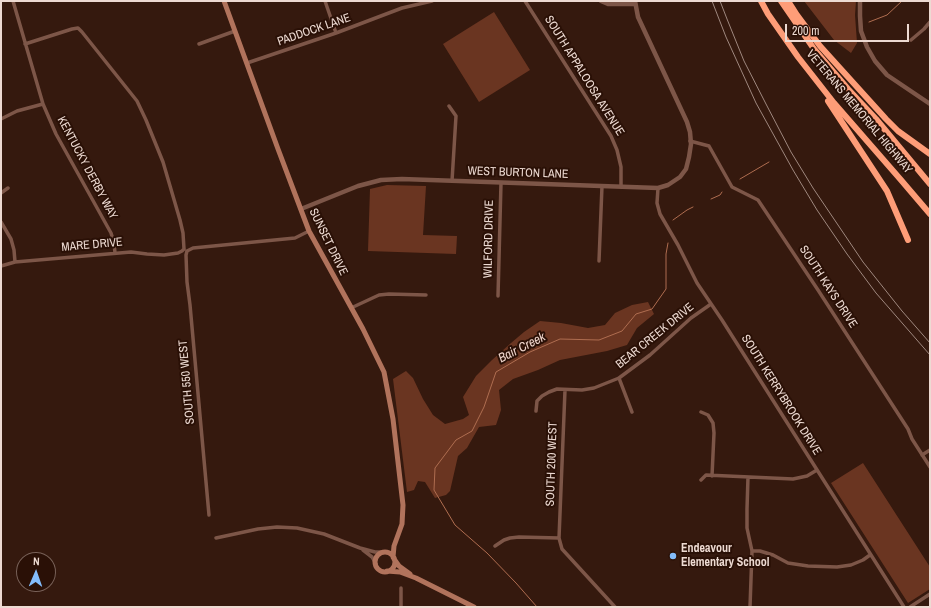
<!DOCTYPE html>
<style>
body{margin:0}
#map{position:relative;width:931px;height:608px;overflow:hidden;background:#35190e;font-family:"Archivo Narrow",sans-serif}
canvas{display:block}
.frame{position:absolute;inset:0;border:2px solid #eddad2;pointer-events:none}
.north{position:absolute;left:16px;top:552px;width:40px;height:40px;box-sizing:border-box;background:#2a1006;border:1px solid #786158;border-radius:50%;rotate:2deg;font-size:11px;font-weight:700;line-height:16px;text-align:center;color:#eddad2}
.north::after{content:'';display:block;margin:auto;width:14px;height:18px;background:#83bcfb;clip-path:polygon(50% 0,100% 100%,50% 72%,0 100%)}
.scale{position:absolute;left:785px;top:24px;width:124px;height:18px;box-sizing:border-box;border:2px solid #eddad2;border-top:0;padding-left:5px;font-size:12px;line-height:14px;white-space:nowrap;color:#eddad2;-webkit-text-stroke:3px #2a1006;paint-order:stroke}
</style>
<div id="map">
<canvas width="931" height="608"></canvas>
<div class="frame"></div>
<div class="north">N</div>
<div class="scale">200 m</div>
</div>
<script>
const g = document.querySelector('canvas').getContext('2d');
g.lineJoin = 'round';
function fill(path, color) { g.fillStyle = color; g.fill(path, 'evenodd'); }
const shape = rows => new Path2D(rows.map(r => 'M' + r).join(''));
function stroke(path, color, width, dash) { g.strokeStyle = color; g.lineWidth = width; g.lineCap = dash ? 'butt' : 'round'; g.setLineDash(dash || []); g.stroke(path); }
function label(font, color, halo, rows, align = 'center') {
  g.font = font + ' "Archivo Narrow",sans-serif'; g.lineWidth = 4; g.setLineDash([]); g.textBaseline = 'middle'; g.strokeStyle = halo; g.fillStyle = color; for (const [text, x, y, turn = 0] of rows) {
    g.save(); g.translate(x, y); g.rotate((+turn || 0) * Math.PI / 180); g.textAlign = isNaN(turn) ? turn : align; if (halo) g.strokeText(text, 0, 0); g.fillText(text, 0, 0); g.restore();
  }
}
const green = shape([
 [804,1,856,1,855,15,857,43,851,53,834,40],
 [494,12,530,70,479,102,443,44],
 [387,185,426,186,423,235,457,236,456,254,368,251,370,189],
 [648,302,654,314,637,328,627,345,607,351,560,360,538,370,513,379,499,390,501,410,496,425,479,427,467,448,458,456,450,491,446,495,435,498,425,482,418,481,414,490,407,492,393,379,406,371,413,378,423,399,433,415,445,424,463,419,469,415,463,397,476,376,492,360,511,343,524,332,540,321,561,323,588,328,605,325,615,313,632,305],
 [863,463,930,567,930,589,908,603,831,483]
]);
const stream = shape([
 [869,22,887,15,902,1],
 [740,179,769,162],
 [711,199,720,195,722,192],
 [673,220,687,210,693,207],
 [537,607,516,583,487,553,455,525,434,490,435,468,456,440,472,431,484,407,496,372,530,352,560,339,599,340,622,331,636,314,652,309,666,289,666,254,668,243]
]);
const minor = shape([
 [13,1,43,104,56,134,111,233,114,243,115,253],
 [325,1,336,33],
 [525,1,611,136,617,150,621,167,621,187],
 [911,40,924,29,930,22],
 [25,44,72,29,78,28,82,32,137,101,146,120,163,162,180,220,183,233,184,249],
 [199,44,235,31],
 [247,63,336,33,402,8,432,1],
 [449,106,456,116,452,181],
 [1,119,17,111,43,104],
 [690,141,709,146,732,187,758,200,818,290,908,429,912,439,930,467],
 [658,188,657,203,660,214,678,245,697,283,722,320,904,607],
 [1,193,8,188],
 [1,222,11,239,14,250,15,262],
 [187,251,186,255,187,282,190,305,209,515],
 [187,251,193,248,295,238,309,231],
 [599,261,602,186],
 [1,266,15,262,131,252,147,254,164,255,178,253,182,251,184,249],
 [498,296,501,183],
 [351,308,379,295,389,294,426,295],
 [619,378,632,412],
 [565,390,559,538,562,549,615,607],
 [536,411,537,401,542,396,549,392,557,389,582,390,594,388,619,378,650,355,691,318,711,304],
 [701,412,708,415,713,423,714,433,712,476],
 [922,455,930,450],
 [748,477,747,509,747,528,752,551,750,607],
 [701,480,706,475,793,479,807,476,817,470],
 [216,538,258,529,277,527,297,528,324,534,360,548,375,552,382,552],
 [495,546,504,540,510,538,519,537,559,538],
 [363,550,372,557,376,564],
 [752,551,760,551,773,555,788,563,808,566,837,567,851,565,863,560,870,555],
 [401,607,401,588],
 [910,607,930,594]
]);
const tertiary = shape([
 [601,1,608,4,635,4],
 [860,1,860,16,861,31,867,47,875,61,887,75,930,104],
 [301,209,358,186,381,180,402,179,658,188,668,185,680,177,686,169,689,157,691,144,690,132,687,122,638,17,635,1]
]);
const secondary = shape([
 [224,1,278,149,309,231,363,329,384,372,393,419,403,505,402,524,394,546,393,557],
 '375 562a10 10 0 1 1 20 0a10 10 0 1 1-20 0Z',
 [394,559,399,566,410,574],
 [387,571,400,572,416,578,474,607]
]);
const motorway = shape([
 [761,1,768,14,798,57,834,103,901,180,930,214],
 [781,1,814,49,848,89,876,119,930,184],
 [788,1,797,15,820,46,886,119,898,131,930,154],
 [828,101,887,191,908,240]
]);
const rail = shape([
 [712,1,726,37,756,103,793,170,817,210,847,254,876,293,930,355],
 [720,1,727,19,744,61,766,104,791,152,813,188,863,262,902,311,930,343]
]);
const markers = [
 [673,556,4,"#83bcfb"]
];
const streetNames = [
 ["PADDOCK LANE",314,30,-19],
 ["SOUTH APPALOOSA AVENUE",584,76,58],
 ["VETERANS MEMORIAL HIGHWAY",859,112,50],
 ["KENTUCKY DERBY WAY",87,168,62],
 ["WEST BURTON LANE",518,173,2],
 ["WILFORD DRIVE",489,239,-89],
 ["SUNSET DRIVE",328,242,64],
 ["MARE DRIVE",92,245,-5],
 ["SOUTH KAYS DRIVE",828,287,57],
 ["BEAR CREEK DRIVE",655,336,-39],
 ["SOUTH 550 WEST",187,382,-95],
 ["SOUTH KERRYBROOK DRIVE",781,395,58],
 ["SOUTH 200 WEST",552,464,-88]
];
const poiNames = [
 ["Endeavour",681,549],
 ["Elementary School",681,563]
];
const waterNames = [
 ["Bair Creek",522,348,-27]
];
fill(green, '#6a3521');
stroke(stream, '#af6d50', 1);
stroke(minor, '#7d5648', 3.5);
stroke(tertiary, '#7d5648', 4.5);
stroke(secondary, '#b1735c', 5);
stroke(motorway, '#fe9d78', 6);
stroke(rail, '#9f887f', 1);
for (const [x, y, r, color] of markers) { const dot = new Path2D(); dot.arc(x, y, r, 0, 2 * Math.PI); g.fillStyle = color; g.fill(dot); stroke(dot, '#2a1006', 1.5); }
label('12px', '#eddad2', '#2a1006', streetNames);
label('bold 12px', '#eddad2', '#2a1006', poiNames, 'left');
label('italic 13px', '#efd5cc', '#2a1006', waterNames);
</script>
